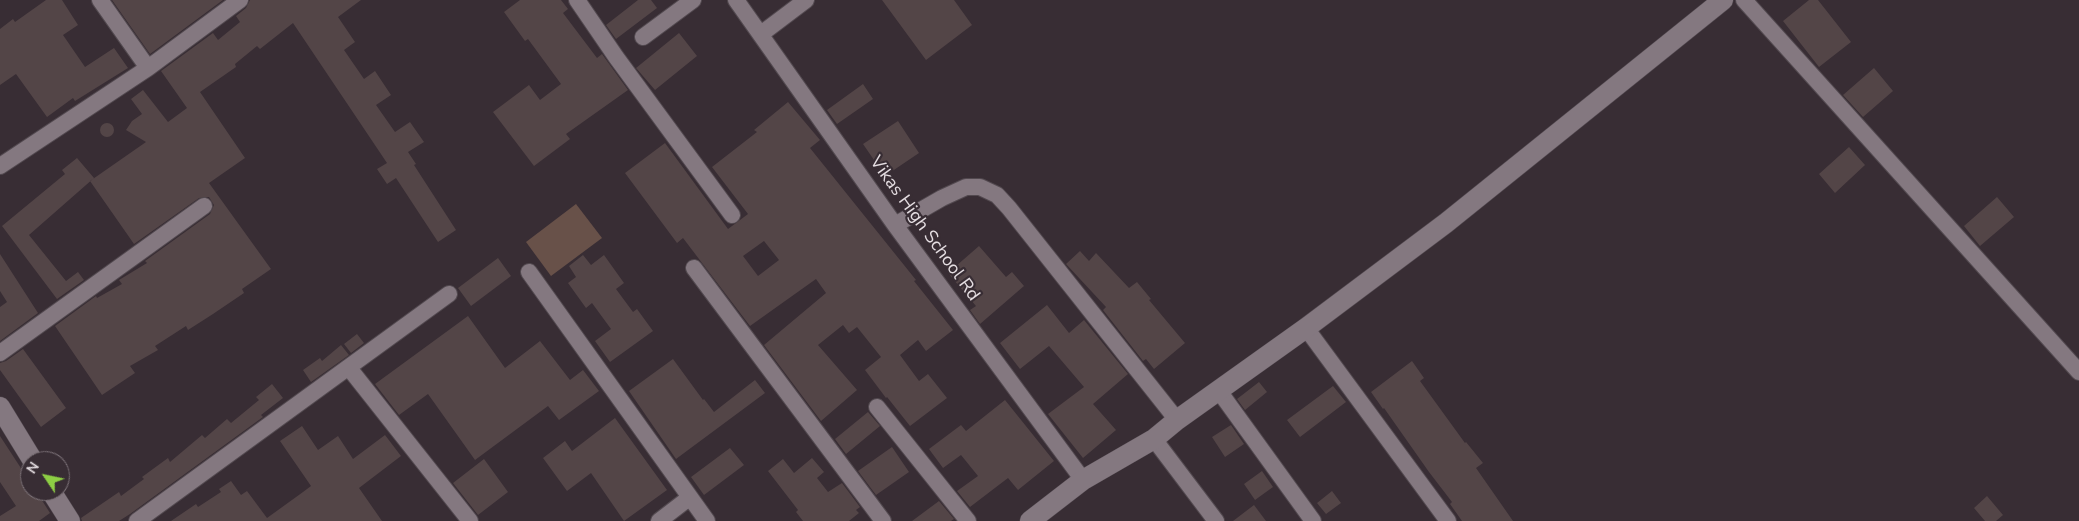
<!DOCTYPE html>
<style>
body{margin:0}
#map{position:relative;width:2079px;height:521px;overflow:hidden;background:#382d34;font-family:"Nunito Sans",sans-serif}
canvas{display:block}
.north{position:absolute;left:20px;top:451px;width:50px;height:50px;box-sizing:border-box;background:#382d34;border:1px solid #7d7379;border-radius:50%;rotate:304deg;font-size:14px;font-weight:700;line-height:20px;text-align:center;color:#e4dde1}
.north::after{content:'';display:block;margin:auto;width:18px;height:22px;background:#8dce44;clip-path:polygon(50% 0,100% 100%,50% 72%,0 100%)}
</style>
<div id="map">
<canvas width="2079" height="521"></canvas>
<div class="north">N</div>
</div>
<script>
const g = document.querySelector('canvas').getContext('2d');
g.lineJoin = 'round';
function fill(path, color) { g.fillStyle = color; g.fill(path, 'evenodd'); }
const shape = rows => new Path2D(rows.map(r => 'M' + r).join(''));
function stroke(path, color, width, dash) { g.strokeStyle = color; g.lineWidth = width; g.lineCap = dash ? 'butt' : 'round'; g.setLineDash(dash || []); g.stroke(path); }
function label(font, color, halo, rows, align = 'center') {
  g.font = font + ' "Nunito Sans",sans-serif'; g.lineWidth = 4.5; g.setLineDash([]); g.textBaseline = 'middle'; g.strokeStyle = halo; g.fillStyle = color; for (const [text, x, y, turn = 0] of rows) {
    g.save(); g.translate(x, y); g.rotate((+turn || 0) * Math.PI / 180); g.textAlign = isNaN(turn) ? turn : align; if (halo) g.strokeText(text, 0, 0); g.fillText(text, 0, 0); g.restore();
  }
}
const green = shape([
 [576,204,602,238,551,276,526,242]
]);
const building = shape([
 [46,0,62,0,78,25,63,35,85,67,114,48,128,68,75,101,73,98,47,117,16,74,0,85,0,29,13,19,15,22],
 [112,0,223,0,150,54],
 [250,0,361,0,338,17,355,42,344,50,364,79,375,71,391,95,376,105,395,132,410,122,424,142,408,152,416,164,414,165,456,230,438,242,396,178,387,184,377,169,387,163,293,23,260,49,257,46,235,64,236,67,200,92,245,158,209,183,271,269,242,289,244,293,213,314,188,330,186,326,155,346,158,350,130,366,135,373,102,395,55,326,96,296,97,298,122,284,119,280,147,263,145,261,210,214,214,205,209,197,199,198,134,244,90,181,146,142,126,130,132,121,142,114,131,99,143,90,168,122,187,108,161,71,213,33,218,40,240,22,236,16,246,8],
 [520,0,561,0,568,9,563,13,597,58,602,54,628,90,566,134,570,139,534,166,493,112,529,85,540,100,561,84,528,39,525,41,504,12],
 [638,0,651,0,657,8,616,39,606,25],
 [882,0,954,0,972,25,926,60],
 [1809,0,1818,0,1851,42,1819,67,1783,21],
 [679,33,697,56,655,90,636,68],
 [1874,68,1893,91,1863,117,1843,95],
 [863,84,873,99,837,124,827,110],
 [788,102,820,140,810,148,916,280,914,281,953,330,926,351,918,340,900,355,919,381,928,374,947,398,910,426,887,397,886,398,865,370,881,357,857,327,849,333,843,325,818,345,857,390,821,421,764,345,826,293,816,279,750,326,683,238,677,243,625,173,665,143,728,229,748,214,712,167,757,132,754,130],
 [764,241,779,260,758,276,743,256],
 [898,121,919,153,885,176,863,144],
 '100 130a7 7 0 1 1 14 0a7 7 0 1 1-14 0Z',
 [1849,147,1865,165,1835,193,1819,174],
 [77,158,94,178,29,235,66,281,78,272,84,280,57,299,2,226,65,174,62,170],
 [1997,197,2014,217,1980,246,1964,226],
 [979,246,1006,277,1012,272,1024,286,980,324,970,310,976,306,948,273],
 [1080,251,1089,261,1096,253,1129,288,1137,282,1151,299,1149,300,1185,343,1154,369,1146,359,1143,361,1103,310,1106,307,1066,264],
 [0,254,38,313,0,341,0,307,7,302,0,291],
 [583,255,591,265,604,255,624,283,616,289,633,312,637,309,653,331,610,362,595,341,611,329,592,303,586,308,568,283,576,277,569,266],
 [498,258,511,276,471,306,458,288],
 [1047,305,1069,333,1084,320,1128,374,1093,404,1116,430,1083,458,1048,414,1084,387,1049,346,1020,369,1000,343],
 [468,316,505,368,540,341,570,380,583,370,599,391,559,420,548,406,475,460,428,394,399,415,375,384],
 [357,334,364,343,351,353,344,344],
 [341,345,349,355,311,382,303,370,320,358,322,361],
 [23,349,66,408,41,427,0,370,0,363,6,361],
 [673,359,703,400,704,399,714,412,755,380,765,393,676,459,629,391],
 [1412,361,1424,378,1420,381,1465,443,1466,442,1483,463,1476,468,1513,521,1462,521,1450,504,1452,502,1429,472,1384,408,1383,409,1371,392],
 [1259,382,1267,392,1245,410,1237,399],
 [272,384,283,398,261,415,263,417,130,514,119,521,82,521,81,518,119,492,121,496,144,479,142,477,168,458,170,462,202,435,205,438,227,419,231,423,259,400,256,397],
 [1333,386,1346,402,1300,437,1287,420],
 [1005,400,1054,461,1018,490,1008,478,970,507,957,491,978,476,961,455,943,468,929,449,961,425,966,431],
 [868,412,880,426,846,454,835,439],
 [615,418,667,490,624,521,591,473,567,491,543,458,565,441,572,451],
 [1231,425,1244,444,1225,457,1212,437],
 [302,426,318,450,338,436,353,459,385,435,401,456,359,488,382,521,171,521,196,504,198,507,221,492,219,489,231,481,241,495,247,491,267,518,303,492,311,486,280,441],
 [0,436,30,482,30,491,36,491,50,513,39,521,0,521,0,516,16,506,0,482],
 [892,447,909,472,876,495,858,471],
 [730,448,744,465,704,495,691,477],
 [812,458,824,472,817,478,828,492,842,483,860,507,856,510,859,513,849,521,803,521,796,512,798,510,768,471,783,459,794,473],
 [484,459,508,492,478,515,453,483],
 [1262,471,1273,487,1255,500,1244,484],
 [1332,491,1341,503,1326,514,1317,503],
 [1987,496,2003,515,1996,521,1985,521,1974,508],
 [939,501,954,519,951,521,912,521],
 [1254,505,1266,521,1233,521]
]);
const minor = shape([
 [100,0,148,68],
 [577,0,616,57,732,215],
 [736,0,895,225,1083,480],
 [1744,0,2079,372],
 [761,34,806,0],
 [643,37,693,0],
 [0,166,148,68,240,0],
 [895,225,942,198,966,187,980,187,997,195,1009,208,1177,420],
 [694,268,883,521],
 [529,272,707,521],
 [1306,328,1448,521],
 [0,353,204,206],
 [349,368,470,521],
 [1219,391,1313,521],
 [877,407,968,521],
 [1154,439,1216,521],
 [137,521,449,294],
 [659,521,689,498]
]);
const tertiary = shape([
 [0,407,33,461],
 [51,491,70,521],
 [1030,521,1083,480,1154,439,1177,420,1306,328,1446,223,1723,0]
]);
const streetNames = [
 ["Vikas High School Rd",924,229,54]
];
fill(green, '#685149');
fill(building, '#534547');
stroke(minor, '#52494f', 18);
stroke(tertiary, '#52494f', 21);
stroke(minor, '#847880', 16);
stroke(tertiary, '#847880', 20);
label('18px', '#e4dde1', '#382d34', streetNames);
</script>
